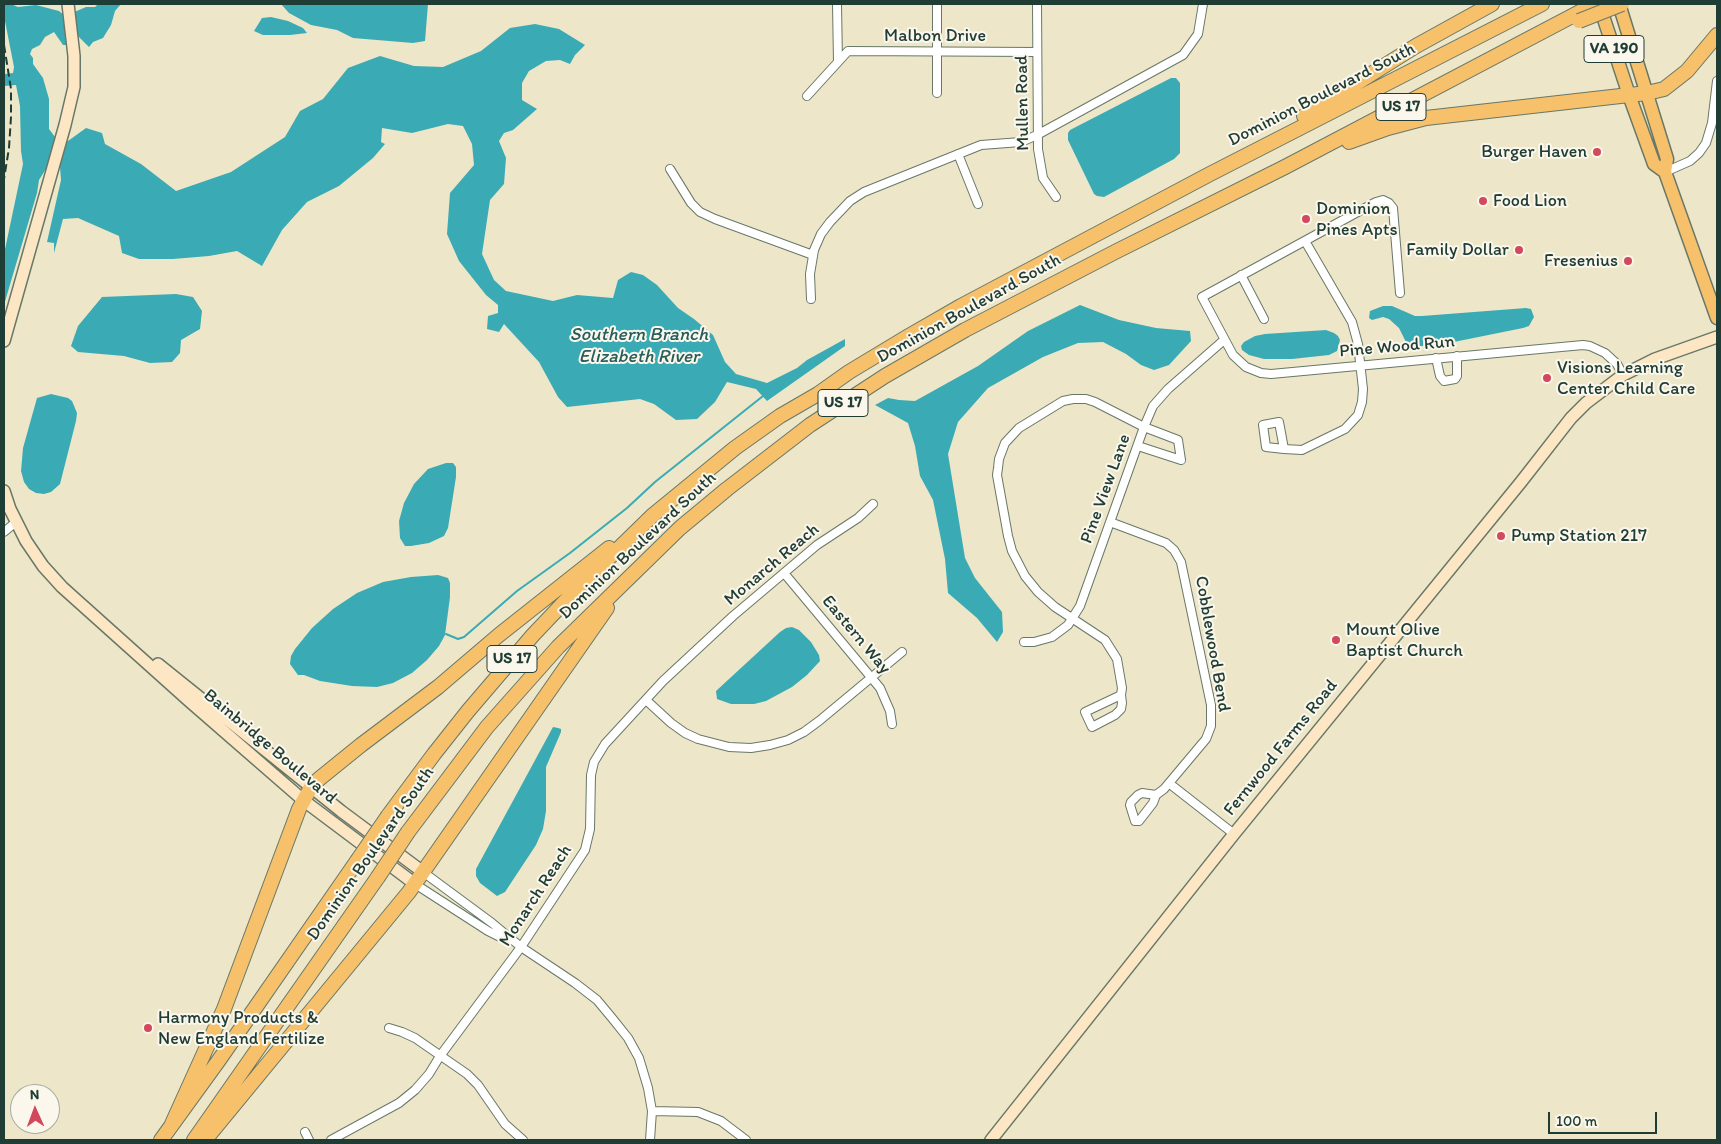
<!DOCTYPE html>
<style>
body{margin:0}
#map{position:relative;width:1721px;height:1144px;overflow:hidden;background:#ede6c8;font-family:Itim,sans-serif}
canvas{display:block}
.frame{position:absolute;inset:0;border:5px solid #1f3d34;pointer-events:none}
.north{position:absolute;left:10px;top:1084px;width:50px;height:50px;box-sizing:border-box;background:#fbf7ec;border:1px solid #a3ada2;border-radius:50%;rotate:358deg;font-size:14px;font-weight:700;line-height:20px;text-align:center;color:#1f3d34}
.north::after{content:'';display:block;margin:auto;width:18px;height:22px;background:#d1495b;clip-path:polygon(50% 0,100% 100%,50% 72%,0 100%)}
.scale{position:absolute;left:1548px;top:1112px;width:109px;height:22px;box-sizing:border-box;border:2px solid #1f3d34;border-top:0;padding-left:6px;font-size:15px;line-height:18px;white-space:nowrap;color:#1f3d34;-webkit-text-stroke:4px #fbf7ec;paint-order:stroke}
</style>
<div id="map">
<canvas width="1721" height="1144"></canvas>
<div class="frame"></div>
<div class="north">N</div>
<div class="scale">100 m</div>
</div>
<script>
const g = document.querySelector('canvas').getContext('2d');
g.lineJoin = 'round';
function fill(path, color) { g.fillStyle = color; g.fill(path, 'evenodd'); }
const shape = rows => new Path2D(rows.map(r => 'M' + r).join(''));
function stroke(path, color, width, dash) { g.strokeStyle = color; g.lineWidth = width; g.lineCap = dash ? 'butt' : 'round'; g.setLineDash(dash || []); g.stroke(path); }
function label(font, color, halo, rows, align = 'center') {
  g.font = font + ' Itim,sans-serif'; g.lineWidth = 4; g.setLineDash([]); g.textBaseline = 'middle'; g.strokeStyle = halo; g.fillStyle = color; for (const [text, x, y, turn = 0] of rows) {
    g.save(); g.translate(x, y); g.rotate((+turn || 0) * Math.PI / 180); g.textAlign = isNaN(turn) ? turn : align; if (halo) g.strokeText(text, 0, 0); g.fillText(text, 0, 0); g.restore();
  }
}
const water = shape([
 [4,4,11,4,18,7,36,5,59,11,65,16,86,7,95,7,98,4,121,4,115,11,111,25,103,38,93,42,89,47,78,36,75,45,63,45,54,32,45,37,40,45,32,49,30,54,33,58,33,64,43,78,49,99,49,129,55,137,68,141,86,128,102,133,105,144,141,164,176,191,231,172,285,137,300,111,323,99,348,68,380,56,414,66,443,67,481,51,510,28,535,24,559,29,585,45,575,55,570,64,560,60,546,61,529,71,522,83,522,100,537,109,513,130,504,133,499,141,506,158,504,184,490,200,482,254,494,280,506,291,553,301,577,295,613,298,618,280,631,272,643,275,657,285,678,308,694,319,713,335,725,362,736,374,767,383,797,368,807,360,845,339,845,346,767,401,756,389,727,382,715,402,697,419,676,420,654,404,640,399,567,407,558,397,539,362,504,324,499,332,487,329,488,316,498,313,498,305,486,295,459,261,447,234,450,193,474,165,472,144,463,126,448,124,412,133,382,128,381,142,385,144,373,158,339,186,307,202,282,230,262,266,237,251,209,256,173,259,139,259,122,253,119,236,78,218,63,219,54,253,54,243,47,242,61,180,60,167,49,164,39,180,37,193,4,305,4,254,23,164,21,151,20,106,16,85,4,86,4,90,4,70,5,74,13,73,14,67,4,16],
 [281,4,428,4,425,41,413,43,353,38,337,30,311,25,289,13],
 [271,17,288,21,303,28,307,33,290,35,263,35,254,31,262,18],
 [1171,78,1176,78,1180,83,1180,153,1174,159,1104,197,1097,196,1094,194,1068,140,1068,133,1070,130],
 [176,294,193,297,202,311,200,329,181,340,180,353,172,362,150,363,124,356,78,352,71,346,78,326,102,297],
 [1080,305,1119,320,1156,328,1190,331,1191,341,1169,365,1154,370,1141,365,1126,354,1103,342,1078,343,1043,357,988,388,958,422,948,454,965,558,975,578,1002,612,1003,632,997,642,977,618,948,593,945,559,933,500,920,476,915,446,908,423,875,405,888,398,899,400,915,401,978,366,1028,331],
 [1383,306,1392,306,1415,316,1422,316,1526,308,1531,309,1534,317,1529,326,1523,328,1434,346,1418,346,1406,342,1399,328,1389,319,1383,317,1372,320,1369,318,1370,311],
 [1326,330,1334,333,1338,336,1340,340,1337,351,1329,355,1292,359,1264,359,1249,355,1242,350,1241,346,1244,342,1255,336,1265,334],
 [51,394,68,398,72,401,77,413,76,421,60,484,51,492,44,494,36,493,29,489,24,482,21,471,23,448,37,398],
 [446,463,453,463,456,467,456,477,448,528,444,536,429,543,411,546,405,546,400,538,399,521,404,503,414,484,428,469],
 [438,575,448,578,450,583,450,597,445,635,439,646,427,660,412,673,393,683,377,687,352,686,320,681,304,675,298,675,290,664,291,656,295,649,312,628,333,609,357,593,383,582,411,577],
 [792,627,799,630,811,642,819,655,820,661,807,675,792,687,766,701,754,704,731,704,717,699,716,691,780,632,786,628],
 [553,727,558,728,561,729,561,732,546,767,546,811,543,829,536,845,505,892,497,896,480,883,476,876,476,869]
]);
const stream = shape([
 [446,634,458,639,464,637,517,591,570,553,627,508,655,482,763,396]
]);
const street = shape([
 [937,4,937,93],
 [1037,4,1038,149,1043,178,1056,197],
 [838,62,848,51,1037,52],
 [807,96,838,62,837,4],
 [958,154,978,204],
 [670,169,691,203,700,212,715,219,813,255],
 [1665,172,1690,161,1699,153,1706,143,1712,123,1717,81],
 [1241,275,1264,319],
 [1400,293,1393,208,1389,203,1383,200,1376,202,1202,297,1233,355,1246,367,1261,373,1271,374,1583,345,1590,346,1605,353,1617,364,1623,375],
 [811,299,810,274,814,250,821,234,830,222,850,201,864,192,981,145,1021,142,1037,135,1183,55,1198,34,1203,4],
 [1436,358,1440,376,1444,381,1455,379,1457,376,1457,356],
 [1284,449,1266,447,1263,425,1279,422,1284,449,1302,450,1345,429,1358,415,1362,402,1363,389,1358,344,1352,322,1305,241],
 [1110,522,1166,543,1174,550,1181,562,1211,705,1211,726,1206,739,1164,789,1156,795,1142,793,1138,795,1131,802,1130,805,1135,821,1139,821,1153,803,1156,795],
 [4,532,16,522],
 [784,573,880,688,890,711,892,724],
 [1024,642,1034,642,1052,637,1068,625,1080,606,1144,427,1153,406,1168,389,1224,340],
 [1121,695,1122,703,1121,709,1115,715,1092,727,1085,712,1121,695,1122,688,1117,659,1105,640,1055,607,1038,592,1025,576,1012,551,1008,536,997,475,998,468,999,459,1005,443,1019,428,1063,401,1073,399,1086,399,1095,402,1144,427,1178,440,1181,460,1138,446],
 [646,700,671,723,685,733,698,739,729,747,751,748,770,745,788,740,804,732,819,721,902,652],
 [1170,784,1234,834],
 [423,872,492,923,521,947,575,983,597,1000,612,1018,628,1038,639,1058,648,1088,652,1111,650,1140],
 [415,884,488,931,508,941],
 [389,1028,402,1032,415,1038,467,1074,478,1085,505,1124,523,1140],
 [652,1111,698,1112,721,1121,746,1140],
 [305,1132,309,1140],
 [331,1140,399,1103,415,1090,429,1074,440,1056,521,947,585,850,590,829,591,775,594,762,605,744,663,681,733,616,817,545,858,518,873,504]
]);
const secondary = shape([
 [4,341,65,125,74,87,74,56,68,4],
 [4,491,10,509,26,541,43,566,62,587,188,700,303,800,415,884],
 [158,664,341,811,423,872],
 [991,1140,1234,834,1521,482,1571,418,1586,403,1623,375,1655,359,1717,337]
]);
const primary = shape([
 [1599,4,1629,95,1654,164,1665,172],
 [1619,4,1667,159,1665,172,1717,318]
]);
const highway = shape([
 [1304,116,1416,46,1492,4],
 [1349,142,1388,128,1426,118,1647,93,1664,89,1687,71,1717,35],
 [388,816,434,754,468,711,533,635,571,595,652,516,735,448,780,416,818,394,849,372,907,337,961,306,1210,174,1542,4],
 [408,832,487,727,558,647,680,528,727,489,810,425,885,376,965,330,1115,252,1285,167,1595,4],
 [172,1124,224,1009,299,809,311,787,319,779,361,745,438,687,499,635,609,548],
 [161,1140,219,1060,357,861],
 [194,1140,378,877],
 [205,1140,409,892,607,608]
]);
const rail = shape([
 [4,45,11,89,11,117,9,148,4,179]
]);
const highwayBridge = shape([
 [1579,21,1622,4],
 [357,861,388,816],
 [378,877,408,832]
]);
const markers = [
 [1597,152,5,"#d1495b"],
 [1483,201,5,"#d1495b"],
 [1306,219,5,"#d1495b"],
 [1519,250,5,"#d1495b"],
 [1628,261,5,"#d1495b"],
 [1547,378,5,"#d1495b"],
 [1501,536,5,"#d1495b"],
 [1336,640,5,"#d1495b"],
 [148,1028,5,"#d1495b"]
];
const shields = [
 [1614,49,60],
 [1401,107,50],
 [843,403,50],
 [512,659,50]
];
const shieldNames = [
 ["VA 190",1614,49],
 ["US 17",1401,107],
 ["US 17",843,403],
 ["US 17",512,659]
];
const streetNames = [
 ["Malbon Drive",935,36],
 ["Dominion Boulevard South",1322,95,-27],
 ["Mullen Road",1023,103,-91],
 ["Dominion Boulevard South",969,309,-29],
 ["Pine Wood Run",1397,347,-5],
 ["Pine View Lane",1106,489,-70],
 ["Dominion Boulevard South",638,546,-43],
 ["Monarch Reach",772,565,-40],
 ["Eastern Way",856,635,50],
 ["Cobblewood Bend",1212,644,80],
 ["Bainbridge Boulevard",270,747,40],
 ["Fernwood Farms Road",1281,748,-51],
 ["Dominion Boulevard South",371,854,-55],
 ["Monarch Reach",536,896,-57]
];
const poiNames = [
 ["Burger Haven",1587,152,"right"],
 ["Food Lion",1493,201],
 ["Dominion",1316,209],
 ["Pines Apts",1316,230],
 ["Family Dollar",1509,250,"right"],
 ["Fresenius",1618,261,"right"],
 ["Visions Learning",1557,368],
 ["Center Child Care",1557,389],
 ["Pump Station 217",1511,536],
 ["Mount Olive",1346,630],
 ["Baptist Church",1346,651],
 ["Harmony Products &",158,1018],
 ["New England Fertilize",158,1039]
];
const waterNames = [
 ["Southern Branch",639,335],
 ["Elizabeth River",639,357]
];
fill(water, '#3aabb5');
stroke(stream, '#3aabb5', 2);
stroke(street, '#677868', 10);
stroke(secondary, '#677868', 14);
stroke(primary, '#677868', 15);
stroke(highway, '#677868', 16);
stroke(street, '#fff', 8);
stroke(secondary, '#fce6c4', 11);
stroke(primary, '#f7c06b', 12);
stroke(highway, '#f7c06b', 14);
stroke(rail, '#1f3d34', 2, [8, 4]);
stroke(highwayBridge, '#677868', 16, []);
stroke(highwayBridge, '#f7c06b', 14);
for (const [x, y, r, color] of markers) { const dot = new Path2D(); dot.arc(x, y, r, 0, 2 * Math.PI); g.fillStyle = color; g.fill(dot); stroke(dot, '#fbf7ec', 2); }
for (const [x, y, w] of shields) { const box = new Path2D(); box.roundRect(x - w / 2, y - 13.5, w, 27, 4); g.fillStyle = '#fbf7ec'; g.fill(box); stroke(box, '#1f3d34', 1); }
label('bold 16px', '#1f3d34', null, shieldNames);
label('18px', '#1f3d34', '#fbf7ec', streetNames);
label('18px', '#1f3d34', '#fbf7ec', poiNames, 'left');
label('italic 19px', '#275e5b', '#fbf7ec', waterNames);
</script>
